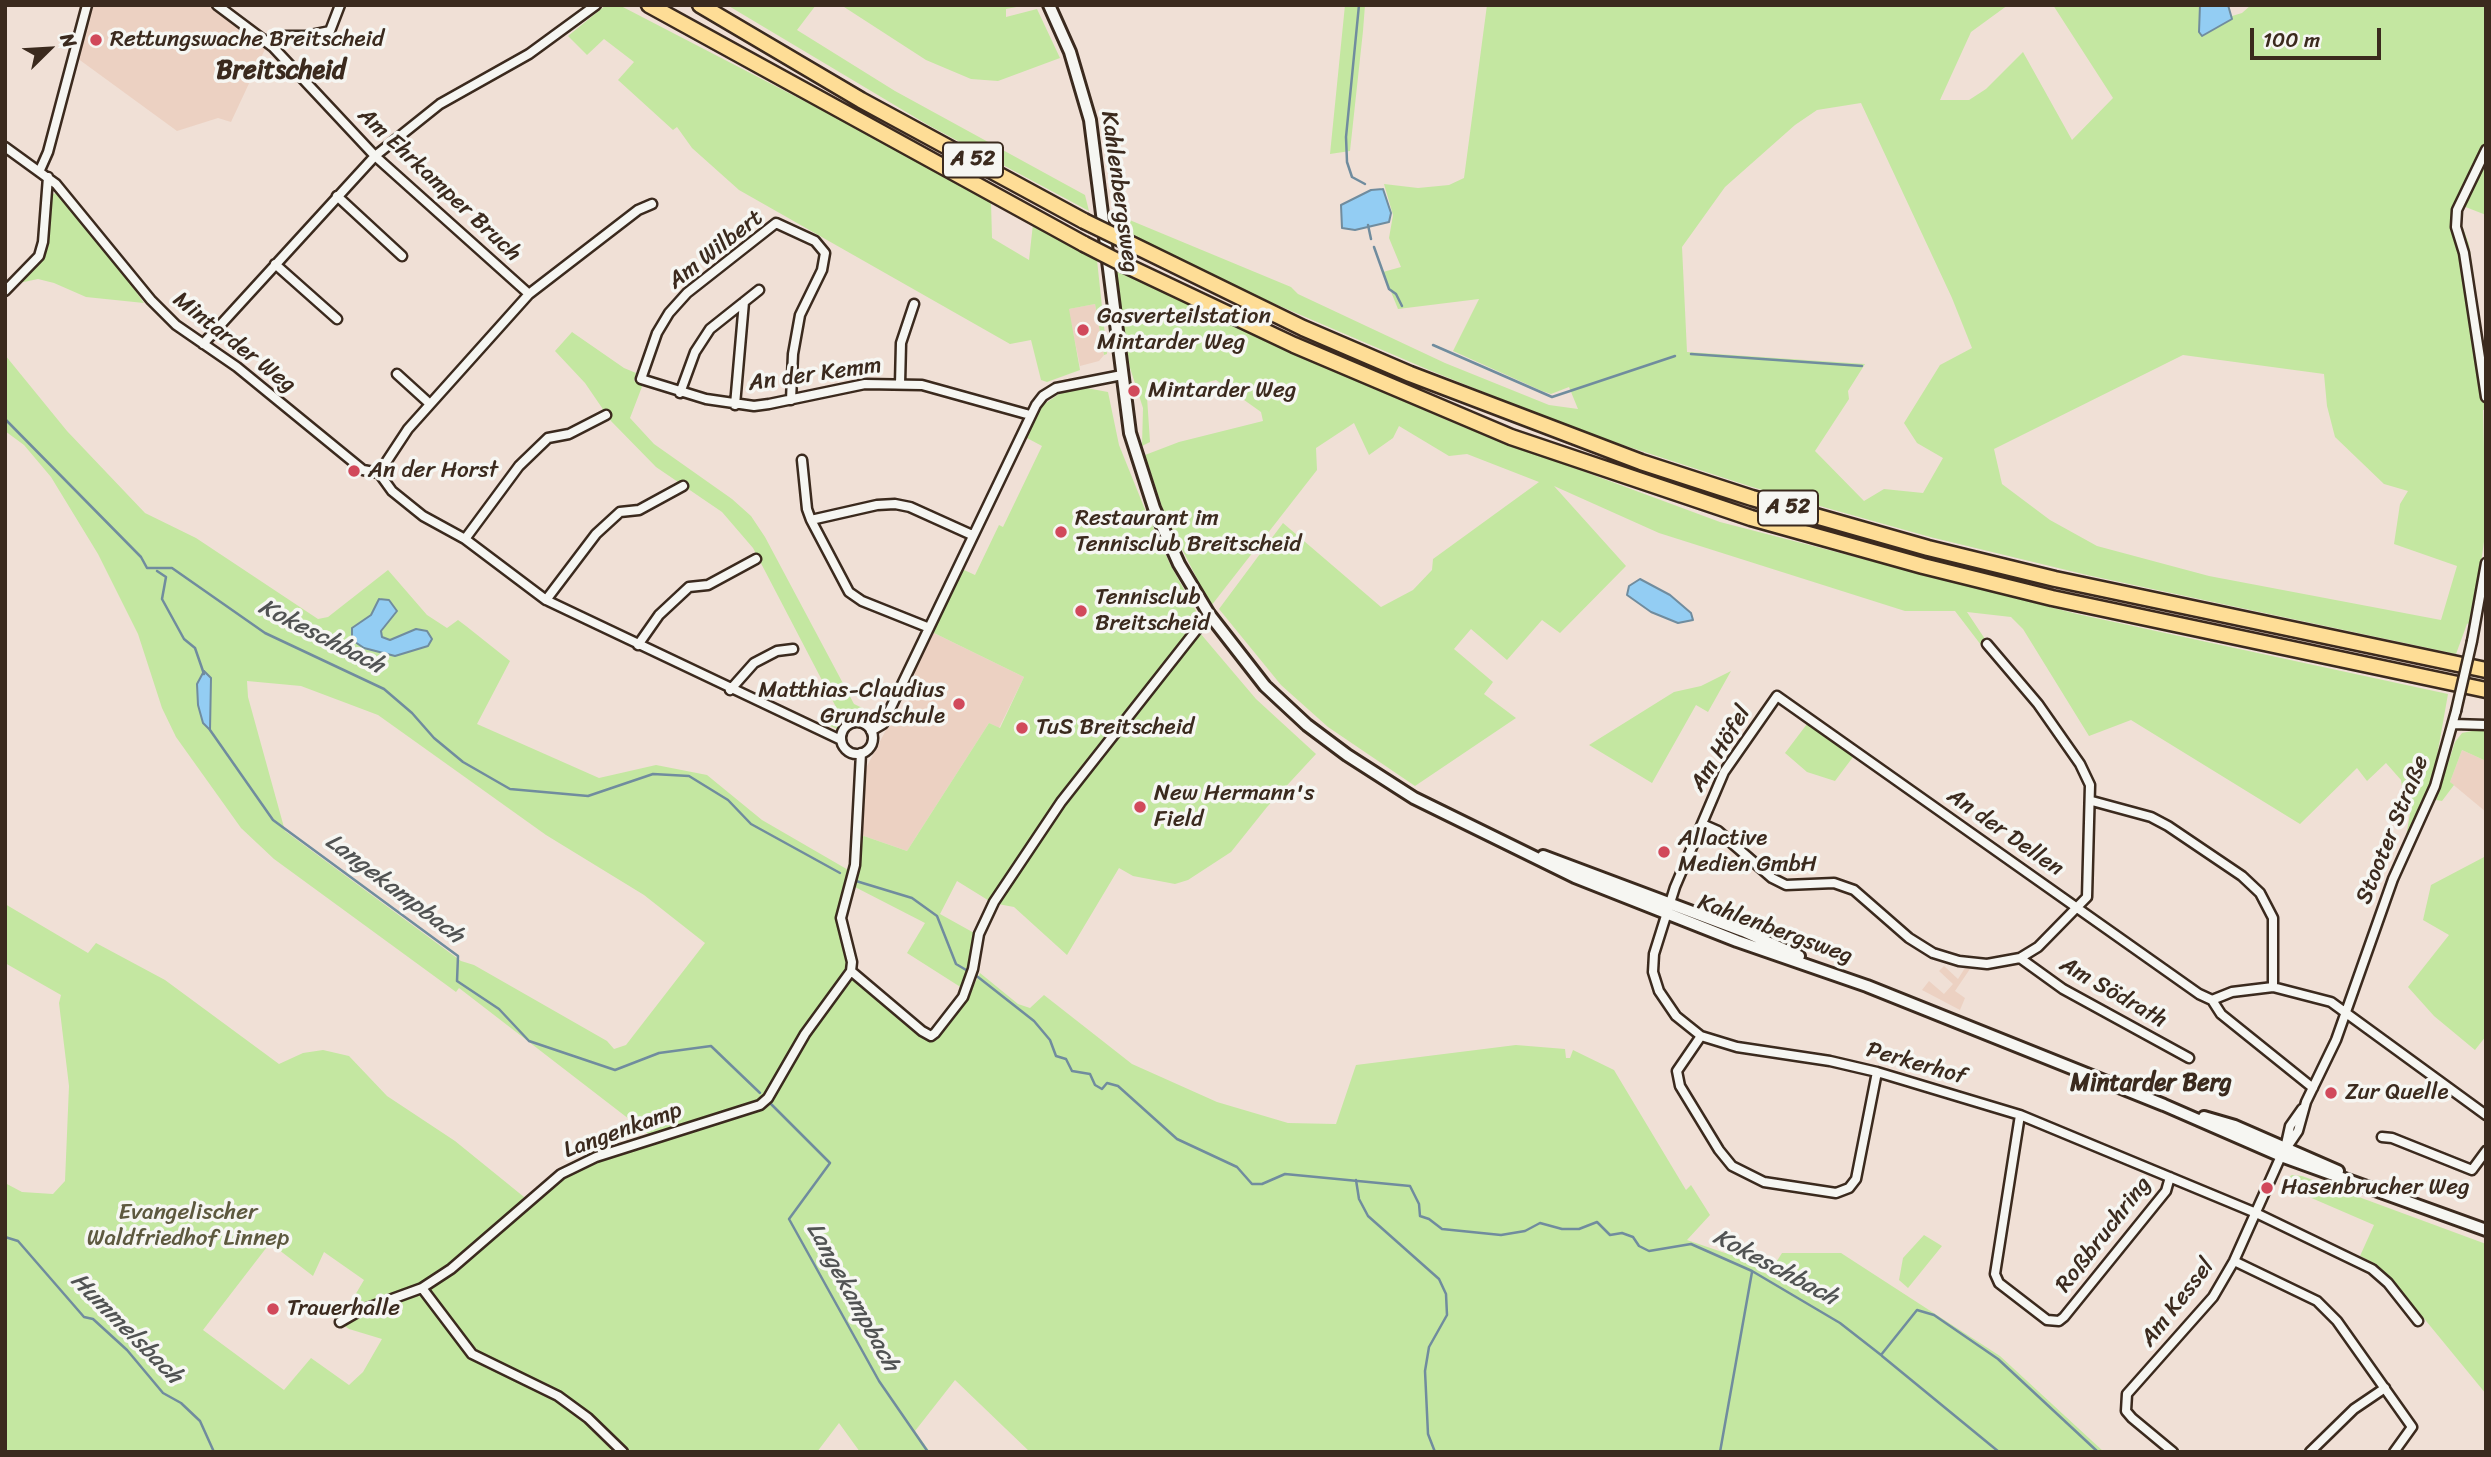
<!DOCTYPE html>
<meta charset="utf-8">
<style>
body{margin:0}
#map{position:relative;width:2491px;height:1457px;overflow:hidden;background:#f0e0d6;font-family:Sriracha,sans-serif}
canvas{display:block}
.frame{position:absolute;inset:0;border:7px solid #3b2a1e;pointer-events:none}
.north{position:absolute;left:14px;top:14px;width:70px;height:70px;-webkit-text-stroke:5px #f6f6f2;paint-order:stroke;rotate:66deg;font-size:19px;font-weight:700;line-height:28px;text-align:center;color:#3b2a1e}
.north::after{content:'';display:block;margin:auto;width:24px;height:32px;background:#3b2a1e;clip-path:polygon(50% 0,100% 100%,50% 72%,0 100%)}
.scale{position:absolute;left:2250px;top:28px;width:131px;height:32px;box-sizing:border-box;border:4px solid #3b2a1e;border-top:0;padding-left:9px;font-size:21px;line-height:24px;white-space:nowrap;color:#3b2a1e;-webkit-text-stroke:5px #f6f6f2;paint-order:stroke}
</style>
<div id="map">
<canvas width="2491" height="1457"></canvas>
<div class="frame"></div>
<div class="north">N</div>
<div class="scale">100 m</div>
</div>
<script>
const g = document.querySelector('canvas').getContext('2d');
g.lineJoin = 'round';
function fill(path, color) { g.fillStyle = color; g.fill(path, 'evenodd'); }
const shape = rows => new Path2D(rows.map(r => 'M' + r).join(''));
function stroke(path, color, width, dash) { g.strokeStyle = color; g.lineWidth = width; g.lineCap = dash ? 'butt' : 'round'; g.setLineDash(dash || []); g.stroke(path); }
function label(font, color, halo, rows, align = 'center') {
  g.font = font + ' Sriracha,sans-serif'; g.lineWidth = 7; g.setLineDash([]); g.textBaseline = 'middle'; g.strokeStyle = halo; g.fillStyle = color; for (const [text, x, y, turn = 0] of rows) {
    g.save(); g.translate(x, y); g.rotate((+turn || 0) * Math.PI / 180); g.textAlign = isNaN(turn) ? turn : align; if (halo) g.strokeText(text, 0, 0); g.fillText(text, 0, 0); g.restore();
  }
}
const built = shape([
 [90,5,209,5,266,47,231,122,218,118,177,131,77,58],
 [1095,304,1104,355,1099,361,1080,366,1068,309],
 [932,632,1024,677,999,728,989,723,907,851,861,835,864,772,887,728,898,722,916,686,914,669],
 [2462,750,2486,761,2486,812,2450,782],
 [1968,963,1974,963,1955,991,1965,998,1960,1010,1922,990,1929,981,1944,994,1953,984,1939,971,1944,966,1958,979]
]);
const green = shape([
 [606,5,619,5,837,118,991,202,992,238,1029,260,1033,224,1097,260,1107,354,1104,355,1095,304,1069,309,1080,370,1047,382,1041,380,1031,340,1010,344,739,190,692,148,677,127,673,130,618,80,634,62,604,39,587,55,568,36],
 [727,5,816,5,797,30,895,91,1085,195,1089,211,928,125],
 [841,5,1027,5,1006,9,1006,17,1037,9,1060,58,998,81,971,79,926,60],
 [1345,5,1365,5,1363,31,1350,151,1330,154],
 [1487,5,2008,5,1971,32,1940,100,1969,100,1986,89,2023,52,2072,140,2113,98,2053,5,2200,5,2199,26,2242,13,2251,5,2486,5,2486,215,2463,206,2459,218,2469,244,2486,360,2486,410,2483,410,2486,527,2473,621,2467,624,2456,654,2087,575,1930,537,1752,487,1583,432,1429,370,1254,295,1115,226,1115,210,1132,221,1291,287,1298,294,1445,363,1549,405,1578,409,1569,387,1551,394,1542,391,1453,351,1479,299,1398,309,1383,272,1401,267,1389,238,1393,215,1384,184,1418,188,1449,185,1464,178],
 [1861,103,1952,298,1972,348,1940,365,1904,423,1917,443,1943,458,1923,493,1884,489,1864,501,1815,451,1849,399,1848,391,1865,364,1687,352,1682,247,1725,187,1795,125,1817,110],
 [2183,355,2324,374,2327,406,2335,437,2384,484,2408,491,2400,504,2394,544,2457,566,2441,620,2209,576,2097,546,2050,520,2002,484,1994,449],
 [56,193,123,273,144,303,86,297,54,283,38,279,19,283,41,257,50,195],
 [1114,267,1289,352,1461,426,1720,522,2077,614,2448,694,2434,773,2406,837,2411,807,2405,807,2401,780,2386,763,2367,781,2357,768,2300,824,2131,720,2089,736,2023,629,2011,617,1967,612,1987,642,1981,645,1955,611,1905,611,1659,533,1554,486,1626,566,1560,633,1542,620,1507,660,1471,629,1454,649,1493,682,1484,694,1516,718,1415,786,1328,727,1281,685,1219,609,1283,523,1381,607,1413,590,1432,570,1433,559,1539,482,1467,454,1449,456,1399,426,1393,438,1369,455,1354,423,1316,448,1317,470,1211,606,1165,516,1145,455,1179,442,1263,421,1261,412,1216,380,1147,397,1150,442,1142,446,1143,408,1130,368],
 [572,332,624,368,636,373,634,381,643,384,630,418,654,444,732,499,751,516,765,537,854,704,875,714,872,720,847,710,837,729,830,726,837,709,753,548,722,512,656,467,611,421,585,383,555,351],
 [5,355,67,431,145,513,196,538,318,619,328,617,388,570,427,615,447,628,458,620,466,626,510,661,477,724,599,778,656,765,707,775,762,820,850,871,837,920,849,962,848,971,806,1038,853,976,931,1042,971,991,980,973,1018,1004,1030,1008,1044,995,1132,1064,1217,1102,1288,1123,1336,1124,1356,1065,1516,1045,1565,1049,1566,1058,1570,1058,1573,1050,1614,1070,1686,1190,1691,1185,1710,1215,1687,1240,1725,1253,1735,1253,1768,1275,1782,1253,1841,1253,2000,1356,2104,1452,1030,1452,955,1380,915,1431,930,1452,860,1452,839,1423,817,1452,631,1452,619,1440,608,1452,5,1452,5,1183,22,1192,53,1194,65,1181,69,1086,59,1003,61,995,5,963,5,904,88,953,96,943,165,980,279,1064,303,1053,323,1050,349,1056,387,1096,455,1141,529,1201,562,1175,595,1160,769,1106,762,1099,651,1136,459,988,456,992,274,859,241,828,176,737,162,708,138,634,98,554,51,477,24,445,5,431],
 [247,681,301,686,378,715,546,835,644,895,705,943,626,1045,614,1049,607,1041,474,965,461,961,285,831,248,697],
 [270,1243,313,1276,324,1252,364,1280,339,1322,349,1329,382,1339,363,1372,349,1385,311,1358,284,1390,203,1330],
 [1081,387,1108,392,1119,445,1144,507,1170,564,1201,620,1169,662,1173,667,1200,633,1256,699,1316,754,1267,807,1231,852,1188,880,1175,884,1133,876,1119,868,1067,955,1014,907,998,904,1048,827,991,902,957,881,940,914,976,934,971,966,962,988,907,953,925,923,853,886,861,835,907,851,989,723,1000,728,1024,677,932,632,962,569,975,575,999,525,1003,527,1042,446,1025,437,1043,405,1059,394],
 [1731,671,1708,712,1696,705,1652,783,1589,745,1674,692,1701,686],
 [1807,724,1853,757,1835,781,1807,772,1785,753],
 [2486,728,2486,761,2462,750,2450,782,2454,785,2442,801,2436,800,2455,742,2462,733],
 [2486,856,2486,1036,2475,1050,2434,1016,2408,987,2449,935,2423,920,2431,885],
 [2292,1175,2302,1176,2486,1244,2486,1394,2390,1277,2376,1264,2360,1256,2374,1225,2279,1184],
 [1924,1235,1942,1246,1908,1288,1899,1280,1903,1258]
]);
const water = shape([
 [2200,5,2228,5,2232,19,2202,36,2199,32,2200,5],
 [1383,189,1391,213,1389,222,1355,230,1342,228,1341,205,1371,190,1383,189],
 [1640,579,1670,595,1691,613,1693,620,1678,623,1651,612,1627,595,1629,586,1640,579],
 [379,599,389,600,397,611,381,631,382,637,390,640,416,629,427,631,432,639,428,646,395,656,364,648,352,640,352,628,371,615,379,599],
 [204,671,211,678,210,730,203,723,198,705,197,684,204,671]
]);
const stream = shape([
 [1359,5,1346,137,1347,162,1352,177,1365,184],
 [1368,225,1371,239],
 [1374,247,1389,289,1396,294,1402,306],
 [1433,345,1552,397,1675,356],
 [1691,354,1862,366],
 [5,419,141,557,147,568,172,568,265,633,384,689,412,713,434,738,463,762,510,789,588,796,653,774,689,776,728,800,751,824,840,873],
 [157,571,166,577,162,599,184,639,195,648,204,674],
 [210,730,273,820,458,956,457,981,499,1009,529,1041,615,1070,659,1053,711,1046,760,1093],
 [856,881,912,898,937,916,956,964,978,977,1034,1021,1050,1040,1056,1056,1066,1059,1072,1071,1090,1074,1095,1085,1102,1089,1107,1083,1118,1086,1177,1139,1237,1167,1252,1184,1262,1184,1285,1174,1410,1186,1419,1204,1420,1216,1429,1219,1442,1229,1501,1235,1525,1231,1540,1223,1562,1229,1579,1229,1597,1222,1610,1235,1622,1233,1633,1237,1639,1246,1649,1251,1691,1244,1752,1271,1840,1323,1881,1355,1917,1310,1934,1315,1998,1359,2098,1452],
 [768,1101,830,1163,789,1219,879,1381,928,1452],
 [1356,1180,1359,1199,1368,1216,1439,1279,1446,1294,1447,1315,1429,1347,1425,1371,1428,1434,1435,1452],
 [5,1237,18,1241,84,1317,93,1319,127,1350,163,1393,181,1403,200,1421,214,1452],
 [1882,1356,1999,1452],
 [1720,1452,1752,1272]
]);
const street = shape([
 [217,5,273,47,375,156,529,294],
 [266,41,276,36,305,36,330,31,340,5],
 [5,147,56,184,151,300,176,325,237,367,363,470,379,473],
 [2486,150,2457,210,2456,227,2464,253,2486,397],
 [40,170,48,152,87,5],
 [337,196,402,256],
 [275,264,337,319],
 [5,291,39,256,43,242,48,177],
 [203,344,375,156,440,104,529,54,596,5],
 [397,374,430,404],
 [900,384,901,343,914,304],
 [680,393,695,352,710,329,759,290],
 [791,400,793,354,800,315,822,270,825,253,815,241,776,223,687,293,669,313,657,333,641,379,706,399,754,406,769,404,865,384,922,385,1030,415],
 [735,405,744,302],
 [802,460,807,509,811,520],
 [379,473,392,491,423,516,465,539,546,600,841,740],
 [379,473,408,429,529,294,638,210,652,204],
 [465,539,519,466,548,438,569,434,606,415],
 [546,600,596,534,620,512,639,510,683,486],
 [927,627,862,601,849,592,811,520,877,505,895,504,910,507,972,535],
 [2472,641,2486,563],
 [638,645,659,615,689,587,708,585,756,559],
 [730,690,754,663,777,651,793,649],
 '841 738a16 16 0 1 1 32 0a16 16 0 1 1-32 0Z',
 [2453,724,2486,725],
 [871,731,883,724,1036,405,1043,396,1056,388,1122,375],
 [2092,801,2151,817,2168,826,2242,876,2260,893,2273,918,2273,987],
 [1702,824,1718,831,1772,878,1786,885,1834,883,1854,890,1909,938,1933,953,1959,961,1987,964,2020,958,2038,947,2087,897,2090,785,2080,764,2038,704,1987,644],
 [2020,958,2063,989,2189,1058],
 [851,971,922,1031,931,1036,935,1033,963,997,973,969,979,934,994,902,1061,802,1209,614],
 [2212,1000,2232,992,2273,987,2331,1002,2486,1115],
 [1701,1036,1677,1071,1680,1086,1719,1150,1732,1166,1764,1182,1836,1193,1849,1188,1856,1179,1877,1072],
 [2313,1088,2221,1014,2212,1000,2199,994,1777,696,1724,772,1675,887,1654,954,1653,972,1659,991,1676,1016,1701,1036,1737,1047,1830,1061,1877,1072,2020,1115,2256,1213,2372,1269,2388,1283,2418,1321],
 [2020,1115,1995,1274,1999,1283,2047,1320,2059,1321,2064,1317,2166,1191,2170,1177],
 [2382,1137,2392,1138,2472,1170,2486,1151],
 [2286,1144,2290,1126,2302,1109],
 [2234,1261,2317,1301,2337,1321,2412,1427,2394,1452],
 [422,1288,472,1354,558,1396,588,1418,623,1452],
 [340,1322,359,1311,422,1288,451,1269,561,1174,596,1157,760,1105,768,1098,805,1034,851,971,852,962,841,918,855,865,861,753],
 [2173,1452,2132,1418,2126,1411,2127,1394,2213,1297,2234,1261,2281,1156,2298,1131,2306,1102,2336,1040,2393,879,2435,786,2456,711],
 [2310,1452,2354,1409,2385,1388]
]);
const secondary = shape([
 [1049,5,1070,52,1090,120,1130,433,1154,508,1179,564,1209,614,1265,686,1307,725,1347,755,1414,798,1575,877,1737,941,1867,986,2164,1105,2281,1156,2486,1230],
 [1543,856,1743,931,1799,956],
 [2204,1117,2235,1126,2338,1171]
]);
const highway = shape([
 [649,5,1084,244],
 [700,5,861,100,1084,221],
 [1125,241,1303,328,1410,374,1641,462,1752,498,1928,548,2055,579,2486,670],
 [1125,265,1294,345,1511,437,1751,518,1923,566,2052,598,2486,690]
]);
const streetBridge = shape([
 [2456,711,2472,641]
]);
const highwayBridge = shape([
 [1084,221,1125,241],
 [1084,244,1125,265]
]);
const markers = [
 [96,40,7,"#d1495b"],
 [1083,330,7,"#d1495b"],
 [1134,391,7,"#d1495b"],
 [354,471,7,"#d1495b"],
 [1061,532,7,"#d1495b"],
 [1081,611,7,"#d1495b"],
 [959,704,7,"#d1495b"],
 [1022,728,7,"#d1495b"],
 [1140,807,7,"#d1495b"],
 [1664,852,7,"#d1495b"],
 [2331,1093,7,"#d1495b"],
 [2267,1188,7,"#d1495b"],
 [273,1309,7,"#d1495b"]
];
const shields = [
 [973,160,60],
 [1788,508,60]
];
const shieldNames = [
 ["A 52",973,160],
 ["A 52",1788,508]
];
const poiNames = [
 ["Rettungswache Breitscheid",110,40],
 ["Gasverteilstation",1097,317],
 ["Mintarder Weg",1097,343],
 ["Mintarder Weg",1148,391],
 ["An der Horst",368,471],
 ["Restaurant im",1075,519],
 ["Tennisclub Breitscheid",1075,545],
 ["Tennisclub",1095,598],
 ["Breitscheid",1095,624],
 ["Matthias-Claudius",945,691,"right"],
 ["Grundschule",945,717,"right"],
 ["TuS Breitscheid",1036,728],
 ["New Hermann's",1154,794],
 ["Field",1154,820],
 ["Allactive",1678,839],
 ["Medien GmbH",1678,865],
 ["Zur Quelle",2345,1093],
 ["Hasenbrucher Weg",2281,1188],
 ["Trauerhalle",287,1309]
];
const streetNames = [
 ["Am Ehrkamper Bruch",439,185,43],
 ["Kahlenbergsweg",1119,192,82],
 ["Am Wilbert",716,250,-38],
 ["Mintarder Weg",234,343,38],
 ["An der Kemm",815,375,-8],
 ["Am Höfel",1721,749,-59],
 ["Stooter Straße",2393,830,-68],
 ["An der Dellen",2005,833,35],
 ["Kahlenbergsweg",1775,930,20],
 ["Am Södrath",2113,993,30],
 ["Perkerhof",1916,1064,16],
 ["Langenkamp",623,1131,-20],
 ["Roßbruchring",2104,1235,-52],
 ["Am Kessel",2178,1303,-52]
];
const parkNames = [
 ["Evangelischer",188,1213],
 ["Waldfriedhof Linnep",188,1239]
];
const waterNames = [
 ["Kokeschbach",321,637,27],
 ["Langekampbach",394,889,37],
 ["Kokeschbach",1775,1268,28],
 ["Langekampbach",852,1297,61],
 ["Hummelsbach",126,1329,45]
];
const neighbourhoodNames = [
 ["Mintarder Berg",2151,1084]
];
const quarterNames = [
 ["Breitscheid",281,71]
];
fill(built, '#ecd1c2');
fill(green, '#c4e7a1');
fill(water, '#93cdf3');
stroke(water, '#708c9e', 2);
stroke(stream, '#708c9e', 2.5);
stroke(street, '#3b2a1e', 13);
stroke(secondary, '#3b2a1e', 16);
stroke(highway, '#3b2a1e', 19);
stroke(street, '#f6f6f2', 8);
stroke(secondary, '#f6f6f2', 10);
stroke(highway, '#fedd96', 14);
stroke(streetBridge, '#3b2a1e', 13, []);
stroke(highwayBridge, '#3b2a1e', 19, []);
stroke(streetBridge, '#f6f6f2', 8);
stroke(highwayBridge, '#fedd96', 14);
for (const [x, y, r, color] of markers) { const dot = new Path2D(); dot.arc(x, y, r, 0, 2 * Math.PI); g.fillStyle = color; g.fill(dot); stroke(dot, '#f6f6f2', 2.5); }
for (const [x, y, w] of shields) { const box = new Path2D(); box.roundRect(x - w / 2, y - 17.5, w, 35, 5); g.fillStyle = '#f6f6f2'; g.fill(box); stroke(box, '#3b2a1e', 2); }
label('bold 21px', '#3b2a1e', null, shieldNames);
label('23px', '#3b2a1e', '#f6f6f2', poiNames, 'left');
label('23px', '#3b2a1e', '#f6f6f2', streetNames);
label('23px', '#5d593f', '#f6f6f2', parkNames);
label('italic 24px', '#515353', '#f6f6f2', waterNames);
label('bold 24px', '#3b2a1e', '#f6f6f2', neighbourhoodNames);
label('bold 26px', '#3b2a1e', '#f6f6f2', quarterNames);
</script>
